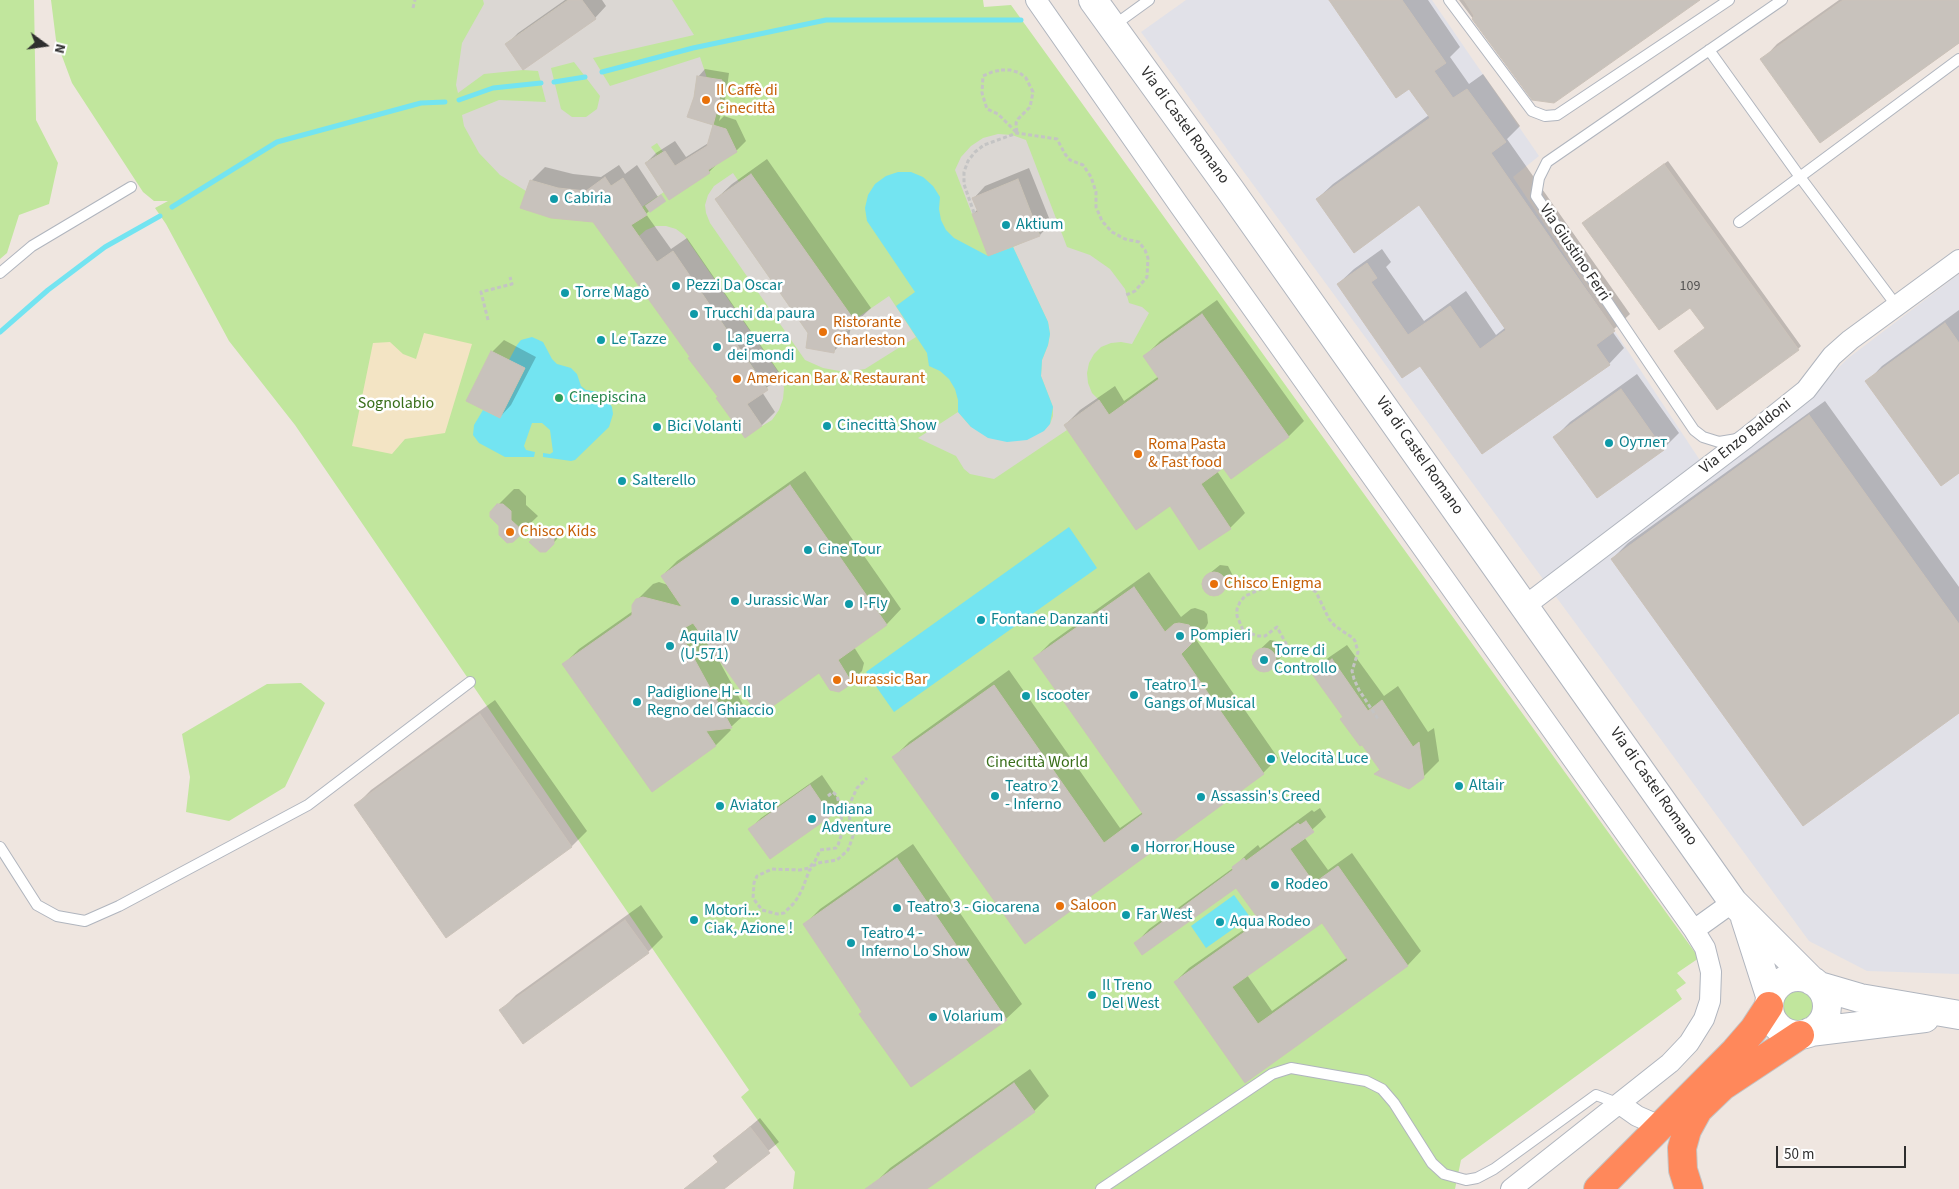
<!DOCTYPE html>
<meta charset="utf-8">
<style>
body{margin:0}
#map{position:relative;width:1959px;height:1189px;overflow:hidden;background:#efe6e0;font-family:"Source Sans 3",sans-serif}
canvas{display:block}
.north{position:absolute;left:20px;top:20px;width:50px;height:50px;-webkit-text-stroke:4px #fff;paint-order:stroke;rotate:104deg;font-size:14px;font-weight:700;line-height:20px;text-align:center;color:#2e2e2e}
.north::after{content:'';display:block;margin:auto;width:18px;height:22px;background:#2e2e2e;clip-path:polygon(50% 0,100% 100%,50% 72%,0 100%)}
.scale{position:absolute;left:1776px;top:1146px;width:130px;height:22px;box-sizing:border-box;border:2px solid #2e2e2e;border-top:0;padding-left:6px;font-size:15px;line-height:18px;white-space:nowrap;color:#2e2e2e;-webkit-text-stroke:4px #fff;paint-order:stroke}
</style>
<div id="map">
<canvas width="1959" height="1189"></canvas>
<div class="north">N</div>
<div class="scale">50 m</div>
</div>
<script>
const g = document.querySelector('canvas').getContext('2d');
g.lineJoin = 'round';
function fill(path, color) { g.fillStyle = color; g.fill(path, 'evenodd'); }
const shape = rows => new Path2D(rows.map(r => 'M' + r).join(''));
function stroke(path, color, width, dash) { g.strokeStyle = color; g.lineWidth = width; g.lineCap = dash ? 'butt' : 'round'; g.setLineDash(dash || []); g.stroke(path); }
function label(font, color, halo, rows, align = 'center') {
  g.font = font + ' "Source Sans 3",sans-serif'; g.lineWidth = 5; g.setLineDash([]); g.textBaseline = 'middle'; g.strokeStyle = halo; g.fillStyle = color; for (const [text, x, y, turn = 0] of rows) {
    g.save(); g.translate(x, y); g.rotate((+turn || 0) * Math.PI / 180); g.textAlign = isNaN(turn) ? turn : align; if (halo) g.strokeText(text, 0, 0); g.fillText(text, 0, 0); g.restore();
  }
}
const industrial = shape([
 [1186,0,1432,0,1539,156,1513,177,1711,477,1790,417,1847,359,1959,274,1959,974,1867,971,1809,941,1141,32]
]);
const green = shape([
 [0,0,34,0,36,120,58,163,49,204,19,215,7,253,0,259],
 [51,0,983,0,984,7,1011,5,1699,958,1677,973,1686,983,1676,990,1682,999,1461,1160,1455,1189,793,1189,795,1172,741,1097,749,1090,295,425,229,341,166,224,155,208,168,201,154,201,143,192,72,83,56,40],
 [301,683,325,703,285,787,229,821,186,812,190,777,182,734,267,684],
 '1780 1006a18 18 0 1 1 36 0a18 18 0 1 1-36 0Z'
]);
const sand = shape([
 [424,333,472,344,445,433,405,439,392,454,352,446,373,343,390,342,403,354,416,359]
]);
const plaza = shape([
 [483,0,568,0,505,44,595,19,582,0,672,0,694,35,593,58,610,86,700,57,707,78,697,76,694,97,688,117,713,125,703,162,675,166,665,151,663,152,657,143,651,147,657,155,645,163,664,192,642,207,623,178,611,186,605,178,599,181,614,207,593,222,587,221,585,191,558,188,530,180,526,191,500,175,479,153,464,126,462,115,499,100,546,102,538,71,523,70,484,74,458,93,456,85,462,43,484,4],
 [574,62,600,96,597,109,586,117,572,117,561,109,551,68],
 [998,134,1012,135,1026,140,1067,247,1090,255,1110,269,1125,289,1129,303,1142,307,1149,313,1132,344,1121,342,1111,343,1101,347,1094,354,1089,363,1087,373,1088,383,1092,393,1099,400,1064,425,1067,430,994,479,970,474,964,469,956,456,918,438,958,412,971,427,1050,424,1053,416,1053,407,1041,376,1042,360,1048,345,1050,334,1048,322,1013,247,1040,235,1018,179,991,190,996,204,978,196,973,198,978,212,972,214,955,170,961,157,971,146,983,138],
 [733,173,739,182,715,199,808,333,806,348,834,352,836,338,856,325,854,320,889,296,916,337,865,369,845,372,823,368,805,360,710,223,706,213,705,205,708,195,714,186],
 [656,226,666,226,676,229,684,235,781,376,784,388,783,399,779,410,772,420,762,426,747,404,768,389,673,251,657,262,639,236,646,230]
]);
const water = shape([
 [898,172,911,172,923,177,933,186,940,197,939,209,941,220,946,230,954,238,988,256,1013,247,1048,322,1050,334,1048,345,1042,360,1041,376,1053,407,1050,424,1044,431,1027,440,1007,442,988,438,971,427,958,412,958,400,955,389,949,379,940,371,929,366,927,353,896,306,915,292,867,221,865,208,868,195,875,184,886,176],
 [532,337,543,342,552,359,557,364,571,368,577,374,581,386,586,390,599,392,605,395,612,407,613,414,609,427,575,460,571,461,543,457,543,453,550,454,553,452,550,430,542,423,532,423,524,446,526,450,535,452,534,457,505,457,479,443,473,435,474,425,483,410,500,418,525,369,509,360,517,345,521,340],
 [1069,527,1097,568,894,712,866,672],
 [1234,895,1250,917,1206,948,1191,926]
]);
const shadow = shape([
 [565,0,602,0,606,6,595,18,507,44,518,33],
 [1330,0,1428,0,1460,47,1450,57,1469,84,1483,74,1520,126,1507,139,1630,314,1612,331,1624,348,1609,364,1420,364,1338,284,1354,269,1382,249,1391,262,1386,267,1424,321,1466,291,1496,335,1506,327,1419,204,1317,199,1333,184,1429,115,1410,87],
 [1459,0,1698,0,1533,99],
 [1839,0,1959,0,1959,43,1820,142,1762,60,1777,44],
 [705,69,729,73,726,95,719,121,724,116,736,120,746,141,736,151,719,162,709,172,646,163,656,153,675,141,686,157,710,142,715,125,689,117,695,98,698,77],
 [767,159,871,308,851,327,849,336,834,351,810,332,716,199,732,184],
 [1668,161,1801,346,1798,349,1675,351,1706,328,1691,306,1587,220],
 [619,165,625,174,637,165,660,200,646,214,671,249,687,238,781,375,762,392,775,412,762,425,745,436,691,357,594,221,531,181,545,167,573,174,601,177],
 [1029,168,1051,223,1040,235,989,255,973,214,978,209,974,198,985,186],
 [1217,300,1304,421,1289,436,1231,477,1223,466,1217,471,1245,513,1230,528,1170,504,1065,425,1080,410,1115,386,1124,401,1159,376,1145,356,1160,341],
 [1959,310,1959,471,1867,382,1882,366],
 [504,340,536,357,511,405,500,417,492,352],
 [1637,374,1679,433,1663,449,1597,497,1555,437,1570,422],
 [1825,401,1959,587,1959,711,1612,559,1628,543],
 [805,471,901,609,887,624,854,647,864,663,862,671,846,686,820,672,717,657,747,712,732,726,728,727,731,730,716,745,652,790,564,664,579,649,633,611,637,600,653,584,659,582,668,585,662,576,677,561],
 [514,489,519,489,526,496,526,505,538,516,512,541,491,512],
 [545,528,550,528,557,535,557,539,545,551,531,542],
 [1220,565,1228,566,1232,574,1231,582,1215,594,1207,592,1203,585,1205,577],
 [1149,572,1181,617,1191,609,1195,608,1204,611,1207,614,1208,623,1206,627,1195,638,1278,758,1263,773,1168,838,1025,943,894,757,909,742,1009,670,1120,828,1143,812,1035,658,1050,643],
 [1270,640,1276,641,1284,650,1282,656,1270,669,1264,671,1255,667,1253,661,1254,655],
 [1347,645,1384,696,1398,686,1428,732,1434,728,1439,761,1423,777,1376,773,1381,769,1313,674,1328,658],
 [495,700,587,831,572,846,447,936,356,805,371,790],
 [822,775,841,803,830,815,770,857,750,829,761,818],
 [1320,808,1326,817,1304,837,1328,870,1352,853,1421,951,1408,965,1245,1081,1175,982,1189,968,1259,919,1236,886,1136,943,1149,929,1233,868,1247,854,1258,845,1260,848,1312,810,1314,812],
 [1322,921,1348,957,1272,1011,1247,975],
 [913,844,1022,1004,1006,1019,863,1011,805,924,820,909],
 [641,905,663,937,648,952,501,1010,516,995],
 [1030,1069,1049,1096,1034,1111,925,1189,878,1189,874,1184,890,1168],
 [760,1118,779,1142,722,1189,691,1189,689,1186,719,1161,715,1156]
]);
const stream = shape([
 [602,72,693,48,826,20,1021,20],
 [554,82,585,77],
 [459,100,493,88,541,83],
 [172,207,277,142,421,103,445,102],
 [0,332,48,290,105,247,160,216]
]);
const building = shape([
 [568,0,582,0,596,19,523,70,505,44,568,0],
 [1329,0,1402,0,1446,63,1434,71,1453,98,1467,89,1506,142,1491,153,1615,331,1596,345,1610,365,1482,454,1420,366,1402,378,1337,284,1367,263,1377,278,1371,282,1408,335,1450,306,1480,349,1506,330,1419,205,1354,253,1316,199,1430,118,1409,89,1396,98,1329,0],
 [1464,0,1700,0,1554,103,1532,100,1472,19,1474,16,1464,0],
 [1843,0,1959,0,1959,43,1820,143,1760,59,1843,0],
 [697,76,722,80,719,103,713,125,687,117,694,97,697,76],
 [713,125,726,129,737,152,708,170,710,173,669,200,645,163,665,151,675,166,707,146,713,125],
 [1664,164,1799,350,1717,410,1674,351,1705,328,1690,308,1659,330,1582,223,1664,164],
 [751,174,857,324,836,338,834,353,806,348,808,333,715,199,751,174],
 [605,177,611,186,623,178,647,215,631,225,657,262,673,251,768,390,747,404,762,426,745,438,716,398,718,397,688,358,690,357,593,222,551,218,520,208,530,180,558,188,586,191,605,177],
 [1018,179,1040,236,988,256,972,214,978,212,972,198,1018,179],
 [1202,314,1289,437,1231,479,1223,468,1201,484,1231,529,1199,550,1170,506,1136,530,1064,425,1099,400,1109,415,1159,379,1143,356,1202,314],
 [1945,323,1959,343,1959,473,1941,486,1865,381,1945,323],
 [491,351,525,368,500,418,466,401,491,351],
 [1621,389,1664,450,1597,498,1553,437,1621,389],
 [1809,415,1959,624,1959,713,1803,826,1611,559,1809,415],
 [790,485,887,625,838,660,849,678,847,687,839,692,830,690,819,673,759,716,693,623,679,631,732,728,706,731,716,746,652,792,562,664,632,615,632,605,636,599,643,597,682,607,661,576,790,485],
 [497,504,503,504,511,511,511,520,524,532,513,542,507,543,499,535,499,526,490,517,490,512,497,504],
 [540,531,546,531,554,538,554,544,546,552,540,552,529,542,540,531],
 '1202 584a12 12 0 1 1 24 0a12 12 0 1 1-24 0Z',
 [1134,587,1165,632,1174,624,1179,623,1189,625,1192,629,1193,639,1191,644,1181,654,1264,774,1170,843,1168,840,1025,944,892,757,994,685,1104,843,1143,814,1033,658,1134,587],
 '1252 660a12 12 0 1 1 24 0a12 12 0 1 1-24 0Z',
 [1332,659,1368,711,1382,700,1413,747,1419,742,1424,778,1409,789,1374,774,1380,770,1362,745,1360,746,1340,719,1343,717,1312,674,1332,659],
 [480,714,572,847,446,938,354,805,480,714],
 [810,785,831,816,770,859,748,829,810,785],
 [1306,821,1314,832,1290,849,1314,883,1338,866,1408,966,1245,1083,1174,982,1260,921,1236,888,1142,955,1134,943,1233,870,1232,867,1244,858,1246,861,1298,823,1300,825,1306,821],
 [1322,923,1348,960,1258,1024,1232,987,1322,923],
 [897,858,1007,1020,911,1087,859,1014,862,1012,803,924,897,858],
 [625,920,649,953,523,1044,499,1010,625,920],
 [1014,1083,1035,1112,927,1189,865,1189,1014,1083],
 [750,1127,770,1153,724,1189,684,1189,718,1162,713,1156,750,1127]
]);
const streetTunnel = shape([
 [653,200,658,207]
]);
const path = shape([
 [413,8,415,0],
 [1001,70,1010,70,1020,73,1026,78,1033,92,1030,107,1018,119,1016,123,1017,133,998,114,987,109,982,93,983,76,992,72,1001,70],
 [974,213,964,184,964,172,968,161,975,152,984,145,1017,133,1057,139,1065,154,1070,160,1083,165,1091,177,1096,192,1096,207,1102,221,1112,232,1125,239,1139,242,1145,250,1148,258,1147,277,1135,291,1126,295],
 [488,320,481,292,512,284,510,277],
 [1293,656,1277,627,1265,636,1257,636,1243,630,1237,616,1237,609,1240,602,1245,596,1275,583,1289,581,1303,584,1316,592,1329,619,1335,626,1353,638,1355,641,1358,652,1352,671,1354,679,1359,690,1378,719],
 [828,796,833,792,837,796,841,810,842,833,838,845,836,848,820,850,815,861,809,868,800,870,772,869,757,876,754,883,753,898,762,910,777,914,784,913,795,902,802,890,809,871,813,866,818,863,837,860,848,850,853,836,849,815,851,801,857,788,867,778]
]);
const lane = shape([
 [1449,0,1532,111,1545,116,1557,115,1729,0],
 [1113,26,1149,0],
 [1709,50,1800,177,1896,305],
 [1739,222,1959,59],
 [0,273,32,246,131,187],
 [1737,439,1719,442,1703,437,1694,430,1536,196,1539,178,1547,162,1782,0],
 [0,847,37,905,57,916,85,921,119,906,308,805,470,682],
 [1101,1189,1272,1074,1291,1068,1366,1081,1382,1089,1394,1103,1432,1163,1444,1174,1466,1180,1477,1178,1494,1169,1596,1095,1620,1104]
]);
const street = shape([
 [1036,0,1179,205,1694,930,1705,948,1711,972,1710,1001,1704,1019,1689,1043,1670,1063,1511,1189],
 [1525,606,1746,438,1806,390,1832,356,1850,340,1959,260],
 [1694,930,1733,902],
 [1620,1104,1637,1116,1660,1126]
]);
const secondary = shape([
 [1093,0,1231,191,1733,902,1812,981],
 [1745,918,1770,996],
 '1769 1006a29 29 0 1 1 58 0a29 29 0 1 1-58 0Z',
 [1819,986,1860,998,1959,1015],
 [1810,1032,1925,1018]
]);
const highway = shape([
 [1598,1189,1735,1051,1754,1029,1769,1006],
 [1689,1189,1683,1170,1682,1148,1687,1130,1698,1110,1723,1086,1800,1035]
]);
const markers = [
 [706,100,5,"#e8710a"],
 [554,199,5,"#0f9aa8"],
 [1006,225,5,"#0f9aa8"],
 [676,286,5,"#0f9aa8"],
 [565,293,5,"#0f9aa8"],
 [694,314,5,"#0f9aa8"],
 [823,332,5,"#e8710a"],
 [601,340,5,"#0f9aa8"],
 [717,347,5,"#0f9aa8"],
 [737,379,5,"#e8710a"],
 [559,398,5,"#2e9e5b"],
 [827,426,5,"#0f9aa8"],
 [657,427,5,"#0f9aa8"],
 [1609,443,5,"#0f9aa8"],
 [1138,454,5,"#e8710a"],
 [622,481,5,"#0f9aa8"],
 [510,532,5,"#e8710a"],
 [808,550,5,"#0f9aa8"],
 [1214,584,5,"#e8710a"],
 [735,601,5,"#0f9aa8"],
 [849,604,5,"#0f9aa8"],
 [981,620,5,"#0f9aa8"],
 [1180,636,5,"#0f9aa8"],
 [670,646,5,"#0f9aa8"],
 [1264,660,5,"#0f9aa8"],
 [837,680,5,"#e8710a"],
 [1134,695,5,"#0f9aa8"],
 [1026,696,5,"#0f9aa8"],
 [637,702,5,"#0f9aa8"],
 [1271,759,5,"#0f9aa8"],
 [1459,786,5,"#0f9aa8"],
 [995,796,5,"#0f9aa8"],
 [1201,797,5,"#0f9aa8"],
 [720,806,5,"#0f9aa8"],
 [812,819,5,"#0f9aa8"],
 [1135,848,5,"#0f9aa8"],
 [1275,885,5,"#0f9aa8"],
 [1060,906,5,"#e8710a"],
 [897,908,5,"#0f9aa8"],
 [1126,915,5,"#0f9aa8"],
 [694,920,5,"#0f9aa8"],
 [1220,922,5,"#0f9aa8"],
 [851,943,5,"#0f9aa8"],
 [1092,995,5,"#0f9aa8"],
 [933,1017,5,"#0f9aa8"]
];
const numberNames = [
 ["109",1690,287]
];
const foodNames = [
 ["Il Caffè di",716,91],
 ["Cinecittà",716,109],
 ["Ristorante",833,323],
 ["Charleston",833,341],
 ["American Bar & Restaurant",747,379],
 ["Roma Pasta",1148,445],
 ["& Fast food",1148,463],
 ["Chisco Kids",520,532],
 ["Chisco Enigma",1224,584],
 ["Jurassic Bar",847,680],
 ["Saloon",1070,906]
];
const streetNames = [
 ["Via di Castel Romano",1184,126,54],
 ["Via Giustino Ferri",1574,253,56],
 ["Via Enzo Baldoni",1746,437,-38],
 ["Via di Castel Romano",1419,456,55],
 ["Via di Castel Romano",1653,787,55]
];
const cultureNames = [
 ["Cabiria",564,199],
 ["Aktium",1016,225],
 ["Pezzi Da Oscar",686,286],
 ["Torre Magò",575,293],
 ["Trucchi da paura",704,314],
 ["La guerra",727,338],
 ["dei mondi",727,356],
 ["Le Tazze",611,340],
 ["Cinecittà Show",837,426],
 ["Bici Volanti",667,427],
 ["Оутлет",1619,443],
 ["Salterello",632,481],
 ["Cine Tour",818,550],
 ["Jurassic War",745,601],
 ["I-Fly",859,604],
 ["Fontane Danzanti",991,620],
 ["Pompieri",1190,636],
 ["Aquila IV",680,637],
 ["(U-571)",680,655],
 ["Torre di",1274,651],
 ["Controllo",1274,669],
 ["Teatro 1 -",1144,686],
 ["Gangs of Musical",1144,704],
 ["Padiglione H - Il",647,693],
 ["Regno del Ghiaccio",647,711],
 ["Iscooter",1036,696],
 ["Velocità Luce",1281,759],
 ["Altair",1469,786],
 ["Teatro 2",1005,787],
 ["- Inferno",1005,805],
 ["Assassin's Creed",1211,797],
 ["Aviator",730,806],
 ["Indiana",822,810],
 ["Adventure",822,828],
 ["Horror House",1145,848],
 ["Rodeo",1285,885],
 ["Teatro 3 - Giocarena",907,908],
 ["Motori...",704,911],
 ["Ciak, Azione !",704,929],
 ["Far West",1136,915],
 ["Aqua Rodeo",1230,922],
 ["Teatro 4 -",861,934],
 ["Inferno Lo Show",861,952],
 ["Il Treno",1102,986],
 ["Del West",1102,1004],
 ["Volarium",943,1017]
];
const leisureNames = [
 ["Cinepiscina",569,398]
];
const parkNames = [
 ["Sognolabio",396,404],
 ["Cinecittà World",1037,763]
];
fill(industrial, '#e1e1e8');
fill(green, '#c1e69d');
fill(sand, '#f3e4c4');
fill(plaza, '#dbd7d3');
fill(water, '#73e4f1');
fill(shadow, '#0003');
stroke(stream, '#73e4f1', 5);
fill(building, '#c8c2bc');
stroke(building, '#cbc2b9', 1);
stroke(streetTunnel, '#c8c1bc', 20, [20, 10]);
stroke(lane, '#b0b5be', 12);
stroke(street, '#b0b5be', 22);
stroke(secondary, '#b0b5be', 30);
stroke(highway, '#c4c4c4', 30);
stroke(path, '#c4c4c4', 3, [4, 2.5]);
stroke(lane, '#fff', 10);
stroke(street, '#fff', 20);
stroke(secondary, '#fff', 28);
stroke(highway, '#ff885b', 28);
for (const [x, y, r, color] of markers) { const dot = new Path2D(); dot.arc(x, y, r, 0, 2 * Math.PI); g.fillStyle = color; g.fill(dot); stroke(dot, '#fff', 2); }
label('14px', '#545352', null, numberNames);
label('16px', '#c56008', '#fff', foodNames, 'left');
label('16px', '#2e2e2e', '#fff', streetNames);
label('16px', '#0d838f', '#fff', cultureNames, 'left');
label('16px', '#27864d', '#fff', leisureNames, 'left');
label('16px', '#396e1a', '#fff', parkNames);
</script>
